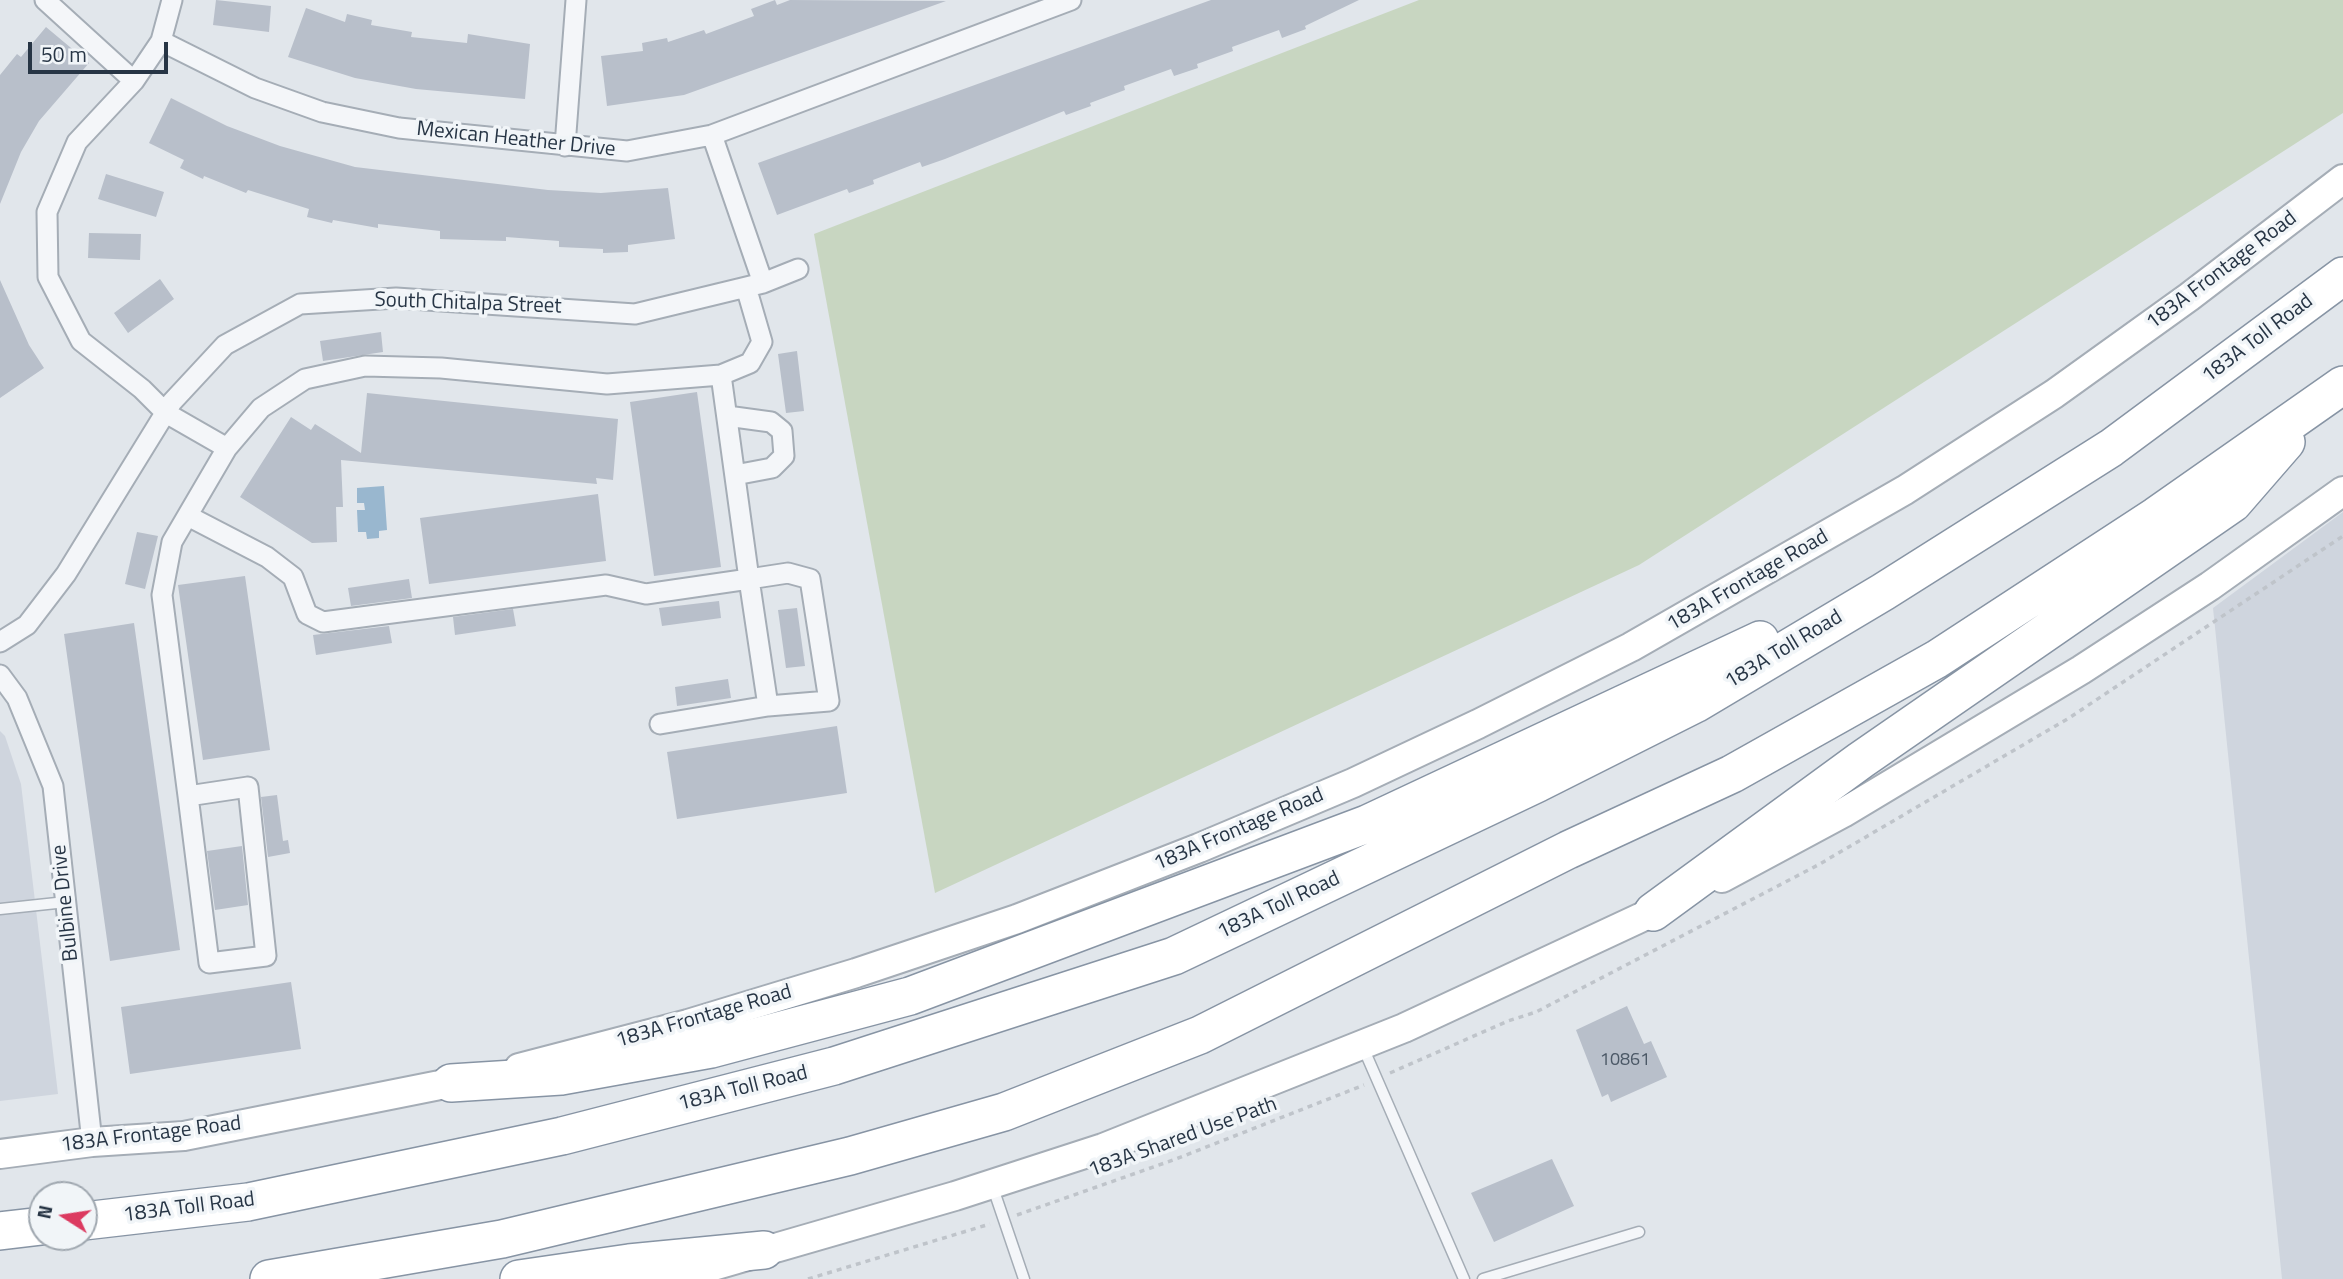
<!DOCTYPE html>
<style>
body{margin:0}
#map{position:relative;width:2343px;height:1279px;overflow:hidden;background:#e1e6eb;font-family:"Titillium Web",sans-serif}
canvas{display:block}
.north{position:absolute;left:28px;top:1181px;width:70px;height:70px;box-sizing:border-box;background:#f1f5f8;border:2px solid #a0a8b0;border-radius:50%;rotate:282deg;font-size:19px;font-weight:700;line-height:28px;text-align:center;color:#273545}
.north::after{content:'';display:block;margin:auto;width:24px;height:32px;background:#dc3a60;clip-path:polygon(50% 0,100% 100%,50% 72%,0 100%)}
.scale{position:absolute;left:28px;top:42px;width:140px;height:32px;box-sizing:border-box;border:4px solid #273545;border-top:0;padding-left:9px;font-size:21px;line-height:24px;white-space:nowrap;color:#273545;-webkit-text-stroke:5px #f1f5f8;paint-order:stroke}
</style>
<div id="map">
<canvas width="2343" height="1279"></canvas>
<div class="north">N</div>
<div class="scale">50 m</div>
</div>
<script>
const g = document.querySelector('canvas').getContext('2d');
g.lineJoin = 'round';
function fill(path, color) { g.fillStyle = color; g.fill(path, 'evenodd'); }
const shape = rows => new Path2D(rows.map(r => 'M' + r).join(''));
function stroke(path, color, width, dash) { g.strokeStyle = color; g.lineWidth = width; g.lineCap = dash ? 'butt' : 'round'; g.setLineDash(dash || []); g.stroke(path); }
function label(font, color, halo, rows, align = 'center') {
  g.font = font + ' "Titillium Web",sans-serif'; g.lineWidth = 7; g.setLineDash([]); g.textBaseline = 'middle'; g.strokeStyle = halo; g.fillStyle = color; for (const [text, x, y, turn = 0] of rows) {
    g.save(); g.translate(x, y); g.rotate((+turn || 0) * Math.PI / 180); g.textAlign = isNaN(turn) ? turn : align; if (halo) g.strokeText(text, 0, 0); g.fillText(text, 0, 0); g.restore();
  }
}
const built = shape([
 [2343,512,2343,1279,2282,1279,2213,608],
 [0,731,5,736,21,784,58,1094,0,1101]
]);
const green = shape([
 [1419,0,2343,0,2343,113,1639,565,935,893,814,234]
]);
const water = shape([
 [384,486,387,530,379,531,379,538,367,539,366,532,358,532,357,510,365,510,364,503,357,503,357,488]
]);
const building = shape([
 [216,0,271,6,269,32,213,25],
 [775,0,777,5,790,0,946,1,684,95,607,106,601,56,643,51,642,43,667,38,668,42,704,30,706,34,754,16,751,9],
 [1211,0,1359,0,1305,26,1306,29,1282,38,1279,30,1232,47,1233,51,1197,64,1198,68,1174,76,1171,69,1124,86,1125,90,1090,103,1091,106,1066,115,1064,111,945,159,922,167,920,162,873,180,874,184,849,193,847,189,777,215,758,163],
 [306,8,345,22,347,14,372,20,371,25,412,32,411,37,467,43,468,34,530,44,525,99,416,89,355,78,288,57],
 [46,27,89,63,39,121,21,152,0,204,0,75,17,54,21,57],
 [171,98,227,126,280,146,355,167,548,190,601,193,668,188,675,239,628,245,628,252,603,253,603,249,559,247,559,241,506,237,506,241,440,239,440,231,378,224,378,228,333,220,332,223,307,217,309,209,248,190,246,193,204,176,203,179,180,168,184,160,149,143],
 [106,174,164,192,156,217,98,199],
 [89,233,141,234,140,260,88,258],
 [160,279,174,299,128,333,114,313],
 [0,280,29,345,44,368,0,398],
 [381,332,383,352,323,361,320,341],
 [797,351,804,411,786,413,778,354],
 [697,392,721,567,654,576,630,402],
 [367,393,618,419,613,480,596,478,597,484,341,460,343,507,336,507,337,542,312,543,240,497,291,417,311,430,315,424,361,453],
 [598,494,606,561,429,584,420,518],
 [137,532,158,536,145,589,125,584],
 [245,576,270,750,203,760,178,585],
 [409,579,412,598,351,606,348,588],
 [719,601,721,618,662,626,659,608],
 [797,608,805,666,786,668,778,610],
 [513,609,516,626,455,635,453,617],
 [134,623,180,950,110,961,64,634],
 [389,626,392,643,316,655,313,635],
 [728,679,731,698,677,706,675,687],
 [837,726,847,793,677,819,667,752],
 [277,795,283,841,288,840,290,853,268,857,261,797],
 [242,846,248,905,215,910,207,851],
 [291,982,301,1049,130,1074,121,1007],
 [1627,1006,1644,1044,1651,1041,1667,1077,1611,1102,1608,1094,1602,1097,1576,1030],
 [1552,1159,1574,1206,1494,1242,1471,1193]
]);
const path = shape([
 [1390,1073,1508,1021,1536,1012,1818,865,2069,718,2343,536],
 [1017,1215,1176,1159,1364,1085],
 [808,1279,990,1224]
]);
const lane = shape([
 [0,909,66,902],
 [1362,1045,1464,1279],
 [992,1185,1024,1279],
 [1483,1279,1639,1232]
]);
const street = shape([
 [45,0,134,81],
 [172,0,161,41,134,81,77,142,47,212,48,277,81,341,142,389,166,413,227,448,172,542,162,595,188,796,209,963,266,956,248,787,188,796],
 [161,41,255,88,322,112,399,128,627,151,712,135,1071,0],
 [712,135,763,283],
 [565,146,576,0],
 [727,416,771,422,782,431,784,456,772,468,735,475],
 [227,448,261,408,305,379,365,366,441,368,607,384,721,375],
 [188,516,267,557,293,577,307,614,323,622,606,585,646,594,749,579,721,375,750,363,762,342,746,287],
 [0,642,27,625,66,574,172,402,225,345,300,304,396,298,635,314,763,283,798,269],
 [0,675,17,698,53,786,92,1142],
 [660,724,768,706,749,579,788,573,810,579,829,701,768,706]
]);
const secondary = shape([
 [1722,878,1843,813,2081,670,2210,586,2343,491],
 [519,1068,688,1024,856,973,1017,919,1199,848,1353,783,1478,724,1631,647,1905,490,2054,394,2189,297,2343,179],
 [0,1154,92,1142,184,1136,470,1079],
 [668,1279,955,1196,1103,1148,1404,1028,1670,904]
]);
const highway = shape([
 [1653,912,1861,760,2233,503,2286,442],
 [451,1083,561,1076,711,1049,910,996,1367,824,1760,640],
 [84,1221,248,1202,562,1136,834,1066,1174,956,1538,783,1695,704,1883,592,2111,448,2343,276],
 [0,1231,42,1226],
 [269,1279,502,1239,850,1156,1004,1112,1200,1035,1568,850,1732,774,1937,659,2156,516,2343,385],
 [519,1279,629,1263,764,1250]
]);
const numberNames = [
 ["10861",1625,1061]
];
const streetNames = [
 ["Mexican Heather Drive",516,140,6],
 ["183A Frontage Road",2222,271,-37],
 ["South Chitalpa Street",468,304,2],
 ["183A Toll Road",2258,339,-37],
 ["183A Frontage Road",1748,581,-30],
 ["183A Toll Road",1784,650,-31],
 ["183A Frontage Road",1239,830,-23],
 ["Bulbine Drive",66,903,-96],
 ["183A Toll Road",1279,906,-25],
 ["183A Frontage Road",704,1017,-16],
 ["183A Toll Road",743,1089,-14],
 ["183A Frontage Road",151,1135,-7],
 ["183A Shared Use Path",1183,1138,-20],
 ["183A Toll Road",189,1208,-7]
];
fill(built, '#cfd5de');
fill(green, '#c8d6c1');
fill(water, '#99b7cf');
fill(building, '#b8bfca');
stroke(lane, '#a5adb6', 13);
stroke(street, '#a5adb6', 23);
stroke(secondary, '#a5adb6', 32);
stroke(highway, '#8794a4', 40);
stroke(path, '#bfc4ca', 3.5, [5, 5]);
stroke(lane, '#f4f6f9', 10);
stroke(street, '#f4f6f9', 19);
stroke(secondary, '#fff', 28);
stroke(highway, '#fff', 37);
label('18px', '#4b5866', null, numberNames);
label('21px', '#273545', '#f1f5f8', streetNames);
</script>
